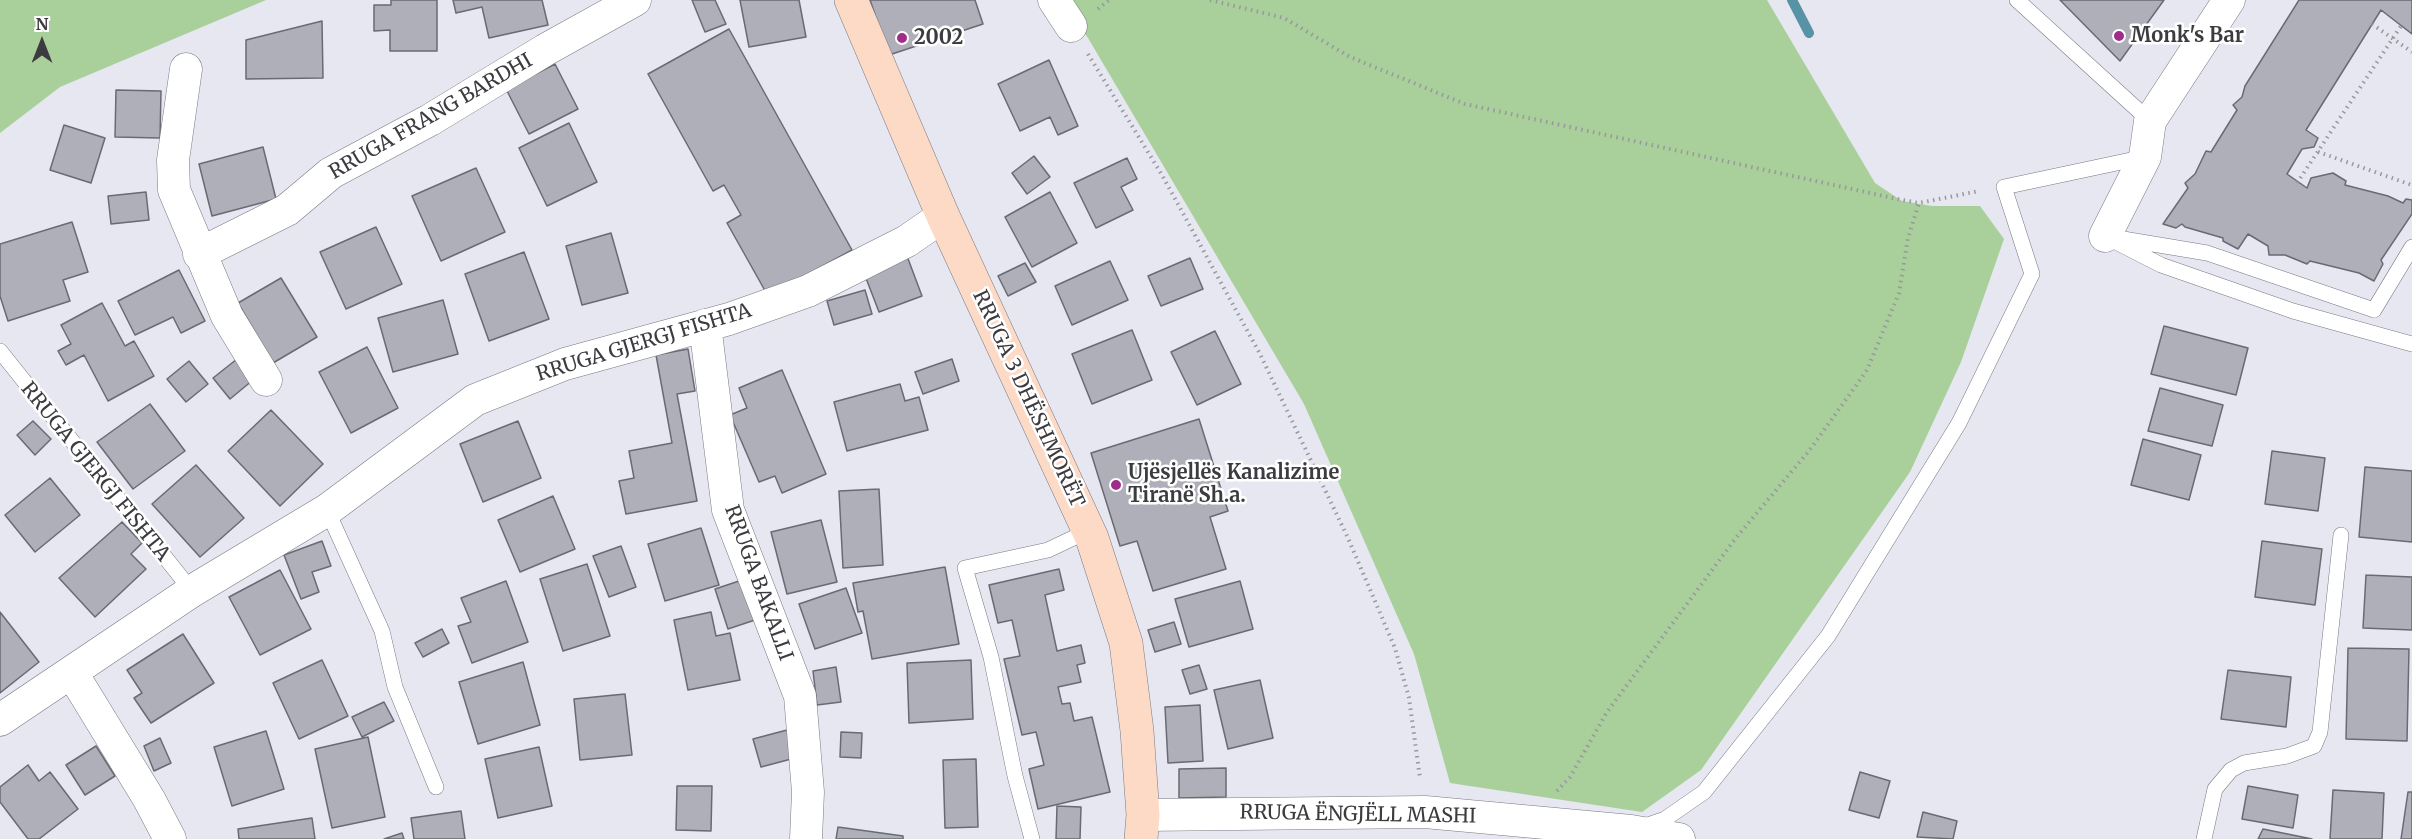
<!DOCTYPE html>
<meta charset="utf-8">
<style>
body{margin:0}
#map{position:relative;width:2412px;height:839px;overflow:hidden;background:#e6e7f1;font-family:Merriweather,serif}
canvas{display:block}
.north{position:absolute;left:12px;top:12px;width:60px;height:60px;-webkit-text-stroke:4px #fff;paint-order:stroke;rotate:0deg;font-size:16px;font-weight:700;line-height:24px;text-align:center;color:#3c3c40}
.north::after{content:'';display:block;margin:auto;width:21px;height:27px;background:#3c3c40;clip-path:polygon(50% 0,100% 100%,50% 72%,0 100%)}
</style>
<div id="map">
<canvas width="2412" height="839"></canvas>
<div class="north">N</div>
</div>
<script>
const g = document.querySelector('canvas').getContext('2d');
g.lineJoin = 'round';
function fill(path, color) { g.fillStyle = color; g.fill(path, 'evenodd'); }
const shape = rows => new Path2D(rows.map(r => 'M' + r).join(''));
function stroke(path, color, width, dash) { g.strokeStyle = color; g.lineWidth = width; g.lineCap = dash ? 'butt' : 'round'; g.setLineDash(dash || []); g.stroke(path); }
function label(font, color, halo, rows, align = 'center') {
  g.font = font + ' Merriweather,serif'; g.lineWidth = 5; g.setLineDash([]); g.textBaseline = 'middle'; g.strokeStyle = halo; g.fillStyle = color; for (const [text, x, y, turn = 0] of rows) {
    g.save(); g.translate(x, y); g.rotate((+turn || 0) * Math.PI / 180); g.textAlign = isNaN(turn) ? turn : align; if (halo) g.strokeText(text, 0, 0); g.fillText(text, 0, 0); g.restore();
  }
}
const green = shape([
 [0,0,266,0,60,87,0,133],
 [1063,0,1767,0,1875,183,1902,201,1932,206,1980,206,2004,239,1961,362,1910,472,1701,770,1642,812,1450,783,1414,654,1304,404,1088,38]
]);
const stream = shape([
 [1792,0,1809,33]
]);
const building = shape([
 [391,0,437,0,437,51,390,51,390,30,374,31,374,5,391,5,391,0],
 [453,0,542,0,548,25,489,38,482,7,456,13,453,0],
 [692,0,715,0,726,24,705,32,692,0],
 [740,0,799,0,806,37,749,47,740,0],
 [870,0,975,0,983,24,889,55,870,0],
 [2060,0,2164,0,2120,61,2060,0],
 [2299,0,2412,0,2412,34,2381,10,2306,130,2318,138,2314,147,2302,149,2287,174,2307,188,2311,178,2333,173,2346,181,2345,185,2388,196,2403,203,2406,199,2412,200,2412,214,2381,260,2383,264,2374,281,2359,273,2310,261,2307,264,2285,255,2269,255,2268,246,2248,234,2238,249,2223,241,2223,238,2185,227,2182,224,2176,228,2163,224,2188,188,2185,183,2195,174,2206,151,2211,152,2237,110,2233,105,2242,97,2245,86,2299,0],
 [322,21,323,78,246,79,246,40,322,21],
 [729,29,852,250,768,296,727,223,741,215,724,185,713,191,648,74,729,29],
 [1049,60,1078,126,1058,135,1050,117,1020,131,998,84,1049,60],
 [555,64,578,109,529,134,506,89,555,64],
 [116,90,161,91,160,138,115,137,116,90],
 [569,123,597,182,547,206,519,148,569,123],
 [64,125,105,138,91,183,50,170,64,125],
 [263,147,276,199,212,216,199,164,263,147],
 [1034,156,1050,177,1027,194,1012,173,1034,156],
 [1127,158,1137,179,1121,187,1133,210,1096,228,1074,183,1127,158],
 [476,168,505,232,441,261,412,196,476,168],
 [146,192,149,220,111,224,108,196,146,192],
 [1050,192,1077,243,1032,267,1005,217,1050,192],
 [72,222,88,272,63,280,70,301,8,321,0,296,0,244,72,222],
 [376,227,402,284,346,309,320,252,376,227],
 [611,233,628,293,582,305,566,246,611,233],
 [524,252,549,319,489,341,465,274,524,252],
 [907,256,922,296,879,312,864,273,907,256],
 [1190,258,1203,289,1161,306,1148,276,1190,258],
 [1110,261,1128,300,1072,325,1055,286,1110,261],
 [1025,263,1036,282,1008,296,998,276,1025,263],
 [179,270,205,321,181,333,173,317,135,335,118,301,179,270],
 [281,278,317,337,273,363,238,303,281,278],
 [865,290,872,314,834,325,827,301,865,290],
 [443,300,458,354,393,372,378,318,443,300],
 [102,303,125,346,134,341,154,376,108,401,84,355,66,365,58,351,71,344,61,325,102,303],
 [2164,326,2248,348,2236,395,2151,374,2164,326],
 [1132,330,1152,380,1092,404,1072,354,1132,330],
 [1215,331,1241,384,1197,405,1171,352,1215,331],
 [367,347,398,408,351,433,319,372,367,347],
 [688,349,695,391,677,394,697,501,626,514,619,481,634,478,629,451,672,443,656,355,688,349],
 [237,359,253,380,230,399,213,378,237,359],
 [952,359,959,381,923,394,915,372,952,359],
 [189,361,208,384,186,402,167,379,189,361],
 [782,370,826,474,782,493,775,476,759,482,730,415,747,408,739,388,782,370],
 [900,384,905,401,919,397,928,430,847,451,834,402,900,384],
 [2160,388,2223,405,2212,446,2148,431,2160,388],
 [150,404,185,451,133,489,97,442,150,404],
 [271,410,323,464,280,506,228,451,271,410],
 [1199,419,1228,511,1210,517,1226,569,1153,591,1137,541,1120,546,1091,453,1199,419],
 [33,421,51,439,35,455,17,435,33,421],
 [518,421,541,478,483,502,460,444,518,421],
 [2143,439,2201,455,2189,500,2131,485,2143,439],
 [2272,451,2325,458,2318,511,2265,504,2272,451],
 [196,465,244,518,200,557,152,504,196,465],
 [2365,467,2412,471,2412,542,2359,537,2365,467],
 [50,478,80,515,35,552,5,515,50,478],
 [879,489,883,565,843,568,839,491,879,489],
 [553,496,575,549,520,572,498,520,553,496],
 [821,520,837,582,787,594,771,532,821,520],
 [122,522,142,543,131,554,146,569,95,617,59,578,122,522],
 [701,528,719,585,665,601,648,544,701,528],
 [322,541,331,566,312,572,319,592,301,599,284,555,322,541],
 [2262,541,2322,549,2315,605,2255,597,2262,541],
 [621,546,636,587,609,597,593,556,621,546],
 [587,564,610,636,563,651,540,579,587,564],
 [945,567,959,644,872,659,863,611,858,612,853,583,945,567],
 [1059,569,1064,590,1045,595,1057,651,1081,645,1085,663,1077,665,1081,682,1058,687,1062,704,1070,703,1074,721,1092,717,1110,792,1038,809,1029,769,1044,765,1036,732,1022,735,1004,659,1020,656,1012,620,998,623,989,585,1059,569],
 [280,570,311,629,260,655,229,597,280,570],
 [2366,575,2412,577,2412,630,2363,628,2366,575],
 [742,580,755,620,728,629,715,589,742,580],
 [506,581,528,642,472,663,458,626,471,622,461,598,506,581],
 [1240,581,1253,629,1189,647,1175,599,1240,581],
 [846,588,862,633,815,649,799,604,846,588],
 [0,612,39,662,0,693,0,612],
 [711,612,716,636,730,633,740,680,688,690,674,620,711,612],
 [1174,622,1181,644,1155,652,1148,630,1174,622],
 [442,629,449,643,423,657,415,643,442,629],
 [183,634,214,683,151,723,134,698,142,693,127,670,183,634],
 [2348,648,2409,649,2407,741,2346,739,2348,648],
 [322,660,348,716,299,739,273,683,322,660],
 [971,660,973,719,909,723,907,663,971,660],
 [523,662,540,725,478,744,459,682,523,662],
 [1199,665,1207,689,1190,694,1182,670,1199,665],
 [836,667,841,702,817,705,813,671,836,667],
 [2228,670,2291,677,2286,727,2221,719,2228,670],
 [1260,680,1273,738,1228,749,1214,690,1260,680],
 [625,694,632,755,580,760,574,699,625,694],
 [384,702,394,721,362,737,352,717,384,702],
 [1200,705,1203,761,1168,763,1165,707,1200,705],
 [787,730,795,758,761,767,753,739,787,730],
 [266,731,284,789,232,806,214,747,266,731],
 [841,732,862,733,861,758,840,757,841,732],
 [368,737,385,817,332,828,315,749,368,737],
 [160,738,171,763,154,771,144,746,160,738],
 [96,746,115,776,85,795,66,765,96,746],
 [539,747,552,806,498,818,485,759,539,747],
 [976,759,978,827,945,828,943,760,976,759],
 [28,765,39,781,50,772,78,809,39,839,28,839,0,802,0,787,28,765],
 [1226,768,1226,797,1179,798,1179,769,1226,768],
 [1860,772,1890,781,1879,818,1849,810,1860,772],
 [677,786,712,786,711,831,676,830,677,786],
 [2248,786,2298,795,2293,828,2242,819,2248,786],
 [2333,790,2384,793,2382,839,2330,839,2333,790],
 [2408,792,2412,792,2412,839,2401,839,2408,792],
 [1057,806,1081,807,1080,839,1056,839,1057,806],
 [461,811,465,839,414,839,411,818,461,811],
 [1923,812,1957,821,1953,839,1917,837,1923,812],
 [312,818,315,839,239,839,238,829,312,818],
 [838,827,903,836,903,839,836,839,838,827],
 [2263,829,2312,839,2258,839,2263,829],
 [402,833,404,839,384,839,402,833]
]);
const path = shape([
 [1210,0,1284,18,1350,57,1465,104,1902,200,1919,203,1979,191],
 [1098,9,1109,0],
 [2372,24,2412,52],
 [1088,54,1162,175,1260,354,1348,538,1395,648,1409,698,1420,778],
 [2318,152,2412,185],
 [2297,183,2401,26],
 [1557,791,1570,777,1607,712,1681,612,1735,539,1809,451,1867,370,1899,293,1908,238,1919,203]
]);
const service = shape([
 [2017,0,2150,121],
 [2105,236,2207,253,2374,310,2412,247],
 [2118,243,2161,265,2293,311,2412,344],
 [0,351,192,591],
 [327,510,382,631,395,687,436,787],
 [1642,827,1665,819,1704,792,1828,636,1959,423,2032,274,2004,187,2145,157],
 [1032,839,1015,776,991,657,965,568,1048,550,1088,531],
 [2204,839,2215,789,2231,770,2244,763,2287,756,2314,746,2320,732,2341,535]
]);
const minor = shape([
 [1054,0,1071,26],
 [186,69,173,160,174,190,227,316,266,380],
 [2105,236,2145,157,2150,121,2229,0],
 [199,254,287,210,331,173,430,120,545,50,635,0],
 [705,325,728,510,800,696,808,792,806,839],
 [72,673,149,799,170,839],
 [0,720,192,591,327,510,475,400,565,364,729,319,808,291,907,241,943,216],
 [1143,815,1425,812,1631,831,1679,839]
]);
const secondary = shape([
 [851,0,943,216,1092,538,1126,643,1137,731,1143,815,1141,839]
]);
const markers = [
 [2119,36,6,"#9f2c88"],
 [902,38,6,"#9f2c88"],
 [1116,485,6,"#9f2c88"]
];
const poiNames = [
 ["Monk's Bar",2131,36],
 ["2002",914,38],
 ["Ujësjellës Kanalizime",1128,473],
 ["Tiranë Sh.a.",1128,496]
];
const streetNames = [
 ["RRUGA FRANG BARDHI",431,117,-30],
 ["RRUGA GJERGJ FISHTA",644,343,-17],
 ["RRUGA 3 DHËSHMORËT",1028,399,65],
 ["RRUGA GJERGJ FISHTA",95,472,51],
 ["RRUGA BAKALLI",758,583,70],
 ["RRUGA ËNGJËLL MASHI",1358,815,1]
];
fill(green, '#a9cf9a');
stroke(stream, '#5792a5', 10);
fill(building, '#aeafb8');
stroke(building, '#696a73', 1.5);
stroke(service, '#787982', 16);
stroke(minor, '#787982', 33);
stroke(secondary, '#787982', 34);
stroke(path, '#98989f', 4, [1.5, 4.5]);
stroke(service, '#fff', 15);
stroke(minor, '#fff', 32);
stroke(secondary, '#fddac6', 33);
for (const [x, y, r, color] of markers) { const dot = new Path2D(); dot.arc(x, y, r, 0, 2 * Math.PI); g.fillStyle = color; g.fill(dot); stroke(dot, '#fff', 2); }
label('bold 20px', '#3c3c40', '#fff', poiNames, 'left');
label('20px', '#3c3c40', '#fff', streetNames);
</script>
